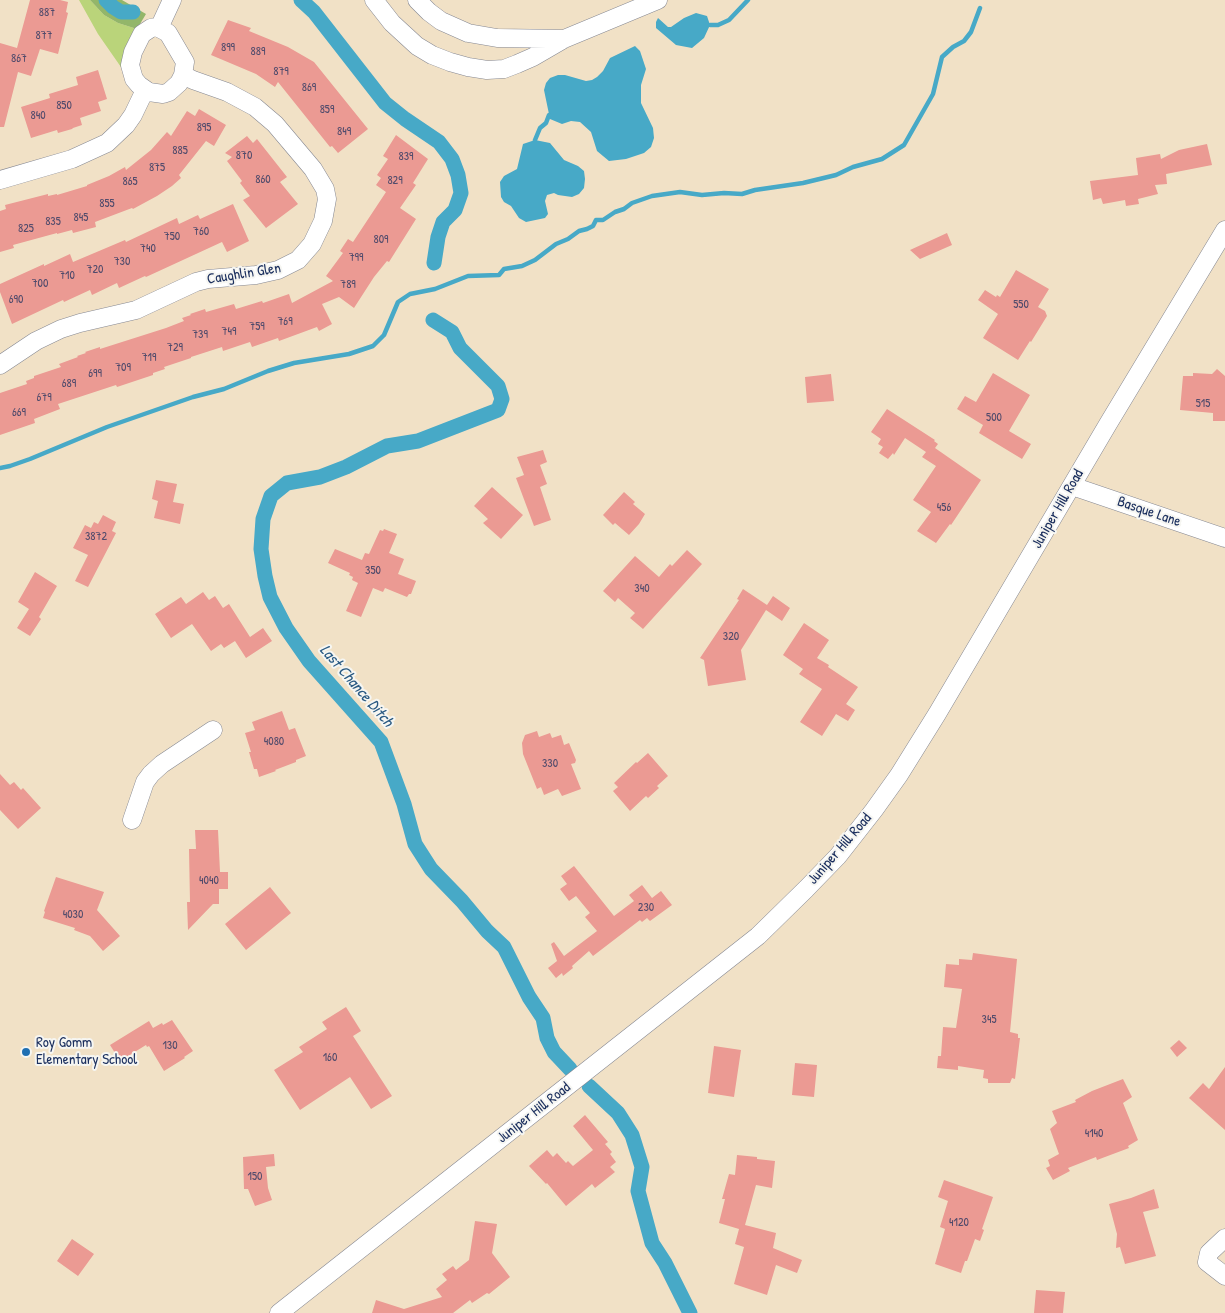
<!DOCTYPE html>
<style>
body{margin:0}
canvas{display:block;background:#f1e1c6}
</style>
<canvas width="1225" height="1313"></canvas>
<script>
const g = document.querySelector('canvas').getContext('2d');
g.lineJoin = 'round';
function fill(path, color) { g.fillStyle = color; g.fill(path, 'evenodd'); }
const shape = rows => new Path2D(rows.map(r => 'M' + r).join(''));
function stroke(path, color, width, dash) { g.strokeStyle = color; g.lineWidth = width; g.lineCap = dash ? 'butt' : 'round'; g.setLineDash(dash || []); g.stroke(path); }
function label(font, color, halo, rows, align = 'center') {
  g.font = font + ' "Patrick Hand",sans-serif'; g.lineWidth = 4; g.setLineDash([]); g.textBaseline = 'middle'; g.strokeStyle = halo; g.fillStyle = color; for (const [text, x, y, turn = 0] of rows) {
    g.save(); g.translate(x, y); g.rotate((+turn || 0) * Math.PI / 180); g.textAlign = isNaN(turn) ? turn : align; if (halo) g.strokeText(text, 0, 0); g.fillText(text, 0, 0); g.restore();
  }
}
const green = shape([
 [79,0,90,0,104,15,118,23,137,29,123,70,98,34]
]);
const forest = shape([
 [90,0,122,0,146,14,137,29,118,23,104,15]
]);
const water = shape([
 [696,13,707,16,710,25,704,38,692,48,676,45,656,28,656,22,658,18,668,27,671,27,684,18],
 [635,46,640,51,646,69,641,85,641,103,653,128,654,138,651,147,644,153,626,159,609,161,597,151,591,132,580,122,571,121,562,124,550,119,544,90,546,83,550,78,558,75,565,75,586,81,592,80,597,77,603,71,610,58],
 [535,140,550,143,564,160,578,166,584,171,585,179,584,188,579,194,572,197,558,195,554,193,547,195,545,201,548,214,545,218,526,222,519,218,511,206,504,202,501,197,500,182,504,176,517,169,523,144]
]);
const stream = shape([
 [710,25,718,25,729,20,748,0],
 [535,140,540,128,546,123,549,115],
 [0,468,10,466,30,459,107,427,193,397,224,389,268,371,294,363,349,354,373,346,384,335,398,302,410,294,435,289,468,276,499,275,504,269,522,266,535,260,556,244,568,239,579,231,587,229,593,226,596,220,603,220,615,212,624,209,632,203,652,196,680,192,702,195,724,193,742,194,755,190,803,183,836,175,853,167,882,159,904,145,933,94,942,57,953,47,964,41,971,32,980,8]
]);
const canal = shape([
 [106,0,113,7,121,12,133,12],
 [301,0,314,12,385,103,405,119,439,142,452,159,458,175,461,193,455,210,443,222,438,237,434,263],
 [433,320,452,332,460,348,498,386,502,399,498,410,418,441,387,446,346,467,320,477,287,483,271,496,263,519,261,549,265,576,270,597,286,628,309,661,381,742,404,804,415,844,431,869,462,901,487,931,504,947,529,997,543,1018,547,1038,554,1052,570,1069],
 [589,1086,618,1113,632,1135,642,1167,638,1191,652,1243,665,1263,690,1313]
]);
const building = shape([
 [30,0,60,0,68,2,66,12,68,13,61,42,58,54,40,49,31,76,18,72,4,127,0,127,0,43,17,48],
 [228,20,251,28,249,31,288,47,314,62,368,129,338,153,332,146,330,147,278,82,275,87,256,74,211,55],
 [98,70,107,99,98,102,101,111,80,118,82,125,73,128,72,129,58,133,57,130,31,138,21,107,50,98,49,94,78,85,76,77],
 [199,109,226,125,214,146,206,141,179,175,181,178,172,186,157,196,133,209,132,208,95,222,96,227,73,233,72,230,57,234,57,233,13,245,14,248,0,252,0,211,6,209,5,205,48,194,48,196,57,194,57,195,87,186,87,185,109,176,125,167,126,170,151,150,167,132,171,136,187,111,195,116],
 [396,135,428,159,413,183,416,185,400,208,416,219,389,262,387,261,374,277,354,308,339,297,322,304,332,324,319,331,317,327,279,341,278,338,252,347,250,342,223,351,222,347,191,357,191,358,164,367,165,369,153,373,153,375,117,387,116,385,58,404,60,409,34,419,35,423,0,435,0,393,27,384,26,381,34,378,34,376,61,367,59,364,78,357,77,356,86,353,85,352,100,347,100,349,166,328,184,321,182,318,191,315,190,314,205,309,206,312,234,304,236,309,262,301,263,303,289,294,292,303,333,281,326,276,343,253,340,251,348,239,353,242,386,192,376,185,381,178,377,175,388,159,383,156],
 [247,136,253,143,257,139,287,177,280,182,298,204,266,228,243,200,250,196,240,183,242,181,227,161,232,157,225,153],
 [1207,144,1212,165,1166,174,1167,184,1155,185,1158,194,1138,199,1139,204,1126,206,1125,200,1103,204,1101,198,1093,200,1090,181,1138,175,1136,158,1160,154,1161,159,1179,150],
 [233,204,249,241,227,252,222,242,146,277,145,276,119,288,117,283,92,295,90,290,64,302,63,300,12,324,0,292,0,284,44,264,44,266,70,254,73,262,125,240,126,242,177,218,179,224,198,215,200,219],
 [947,233,952,245,920,259,910,250],
 [1016,270,1049,289,1038,307,1045,311,1047,316,1031,342,1030,341,1018,360,983,338,998,314,978,300,985,290,996,297,997,295,1000,297],
 [1217,369,1225,376,1225,421,1213,421,1213,413,1180,410,1183,376,1193,376,1193,373,1212,374],
 [993,373,1030,395,1009,431,1031,444,1022,459,979,433,983,425,957,409,965,396,976,402],
 [831,374,834,401,807,403,805,377],
 [887,409,935,440,934,441,938,444,935,448,981,480,951,525,950,524,936,543,917,531,931,512,913,500,936,466,922,457,926,452,905,438,894,455,893,453,888,459,879,453,883,447,878,444,881,439,871,432],
 [543,450,547,462,540,465,547,484,540,487,551,520,534,526,516,478,524,475,517,457],
 [156,480,177,484,173,502,184,504,180,524,154,518,158,501,152,499],
 [492,487,523,515,501,539,483,523,488,519,474,506],
 [624,492,635,502,633,504,645,514,639,524,629,535,615,523,613,525,603,515],
 [103,515,116,522,112,531,116,533,88,587,75,581,88,555,73,548,85,525,91,528,94,522,98,524],
 [384,529,397,534,389,553,404,559,398,574,416,581,411,594,409,594,407,597,385,588,383,592,373,588,361,617,346,611,358,583,352,580,353,577,349,575,350,573,328,563,335,549,362,560,365,553,369,554,380,530,383,531],
 [687,550,702,564,643,629,630,618,635,613,618,598,615,602,603,591,635,556,659,577,670,564,672,566],
 [35,572,57,586,39,617,41,619,30,636,17,628,29,609,18,602],
 [743,589,767,605,773,596,790,608,782,621,766,610,741,650,746,680,708,686,704,660,700,658,739,600,737,599],
 [203,592,209,600,215,596,223,608,229,604,250,637,263,628,272,641,246,658,235,641,224,648,221,644,211,651,192,624,171,638,155,614,181,597,186,604],
 [804,623,829,640,817,658,829,665,828,667,858,687,846,704,855,710,848,721,836,714,822,736,800,722,822,689,799,674,803,669,783,655],
 [282,711,289,730,295,728,306,756,296,760,296,762,275,770,276,771,259,777,257,769,254,769,249,752,251,752,245,733,255,730,252,722],
 [537,731,539,737,550,733,552,738,561,735,564,745,569,743,576,760,575,763,571,764,581,789,562,796,558,789,544,795,541,787,537,789,523,754,522,743,525,735],
 [648,753,668,776,657,786,659,788,648,798,646,796,630,811,613,791,618,787,614,783,636,762,637,763],
 [0,774,10,785,14,782,21,790,23,788,41,808,18,829,0,810],
 [195,830,218,830,220,872,228,872,228,889,219,889,219,904,213,904,188,930,187,902,190,902,189,849,196,849],
 [574,866,614,916,634,901,629,895,642,885,652,898,661,891,672,905,650,921,647,918,642,922,640,920,593,956,589,951,572,966,573,968,563,976,562,973,556,978,548,968,557,961,551,944,554,942,564,956,597,931,585,917,590,913,576,896,569,901,560,889,567,884,561,876],
 [56,877,104,892,97,910,120,936,103,951,90,936,74,930,75,928,43,918,45,912,44,911],
 [270,887,291,913,246,950,225,924],
 [973,953,1017,959,1010,1032,1018,1034,1018,1038,1020,1038,1015,1079,1012,1078,1010,1083,988,1083,988,1079,983,1078,984,1070,958,1066,958,1070,937,1068,938,1056,941,1056,943,1027,956,1028,962,989,944,987,946,964,959,965,959,959,972,960],
 [346,1007,361,1031,353,1036,392,1096,371,1109,350,1077,300,1110,274,1070,303,1052,299,1047,327,1029,322,1022],
 [172,1020,193,1051,184,1057,185,1058,164,1071,149,1046,147,1047,146,1045,120,1061,110,1045,149,1021,153,1028,162,1023,163,1025],
 [1179,1040,1187,1048,1177,1057,1170,1048],
 [714,1046,741,1050,734,1097,708,1093],
 [795,1063,817,1065,814,1097,792,1095],
 [1225,1067,1225,1130,1189,1098,1203,1083,1209,1089],
 [1123,1079,1132,1097,1123,1103,1138,1140,1128,1146,1129,1148,1097,1160,1096,1157,1068,1168,1070,1171,1053,1180,1046,1168,1050,1166,1048,1160,1059,1154,1050,1129,1057,1123,1052,1111,1076,1102,1075,1100,1092,1091],
 [585,1115,608,1142,605,1144,612,1152,610,1154,616,1162,610,1167,615,1172,595,1188,592,1184,566,1206,547,1183,546,1184,529,1166,547,1150,553,1157,557,1153,566,1163,568,1161,573,1166,593,1150,573,1126],
 [274,1154,275,1166,266,1167,268,1188,272,1200,255,1206,248,1189,244,1189,243,1157],
 [737,1155,757,1157,757,1159,775,1161,772,1188,756,1185,745,1225,776,1233,773,1248,802,1260,797,1273,776,1265,767,1295,734,1284,744,1247,735,1244,739,1229,719,1223,725,1199,722,1199,729,1174,735,1175],
 [944,1180,993,1197,982,1229,984,1230,980,1241,975,1239,967,1261,965,1261,961,1273,935,1264,945,1229,940,1227,948,1201,938,1197],
 [1154,1189,1159,1208,1143,1212,1156,1256,1125,1264,1120,1247,1116,1248,1117,1234,1109,1204,1131,1198],
 [475,1221,497,1224,492,1253,510,1277,489,1294,487,1293,472,1303,470,1300,453,1313,372,1313,376,1300,404,1309,442,1297,436,1289,447,1280,442,1274,453,1266,456,1270,469,1260],
 [72,1239,94,1254,78,1276,57,1261],
 [1036,1290,1065,1292,1063,1313,1034,1313]
]);
const minor = shape([
 [374,0,392,23,417,46,432,55,450,62,468,67,487,70,504,69,517,64,533,57,564,39,658,0],
 [417,0,429,12,441,21,468,33,497,38,564,39],
 [157,27,168,33,185,62,183,75,179,83,169,92,163,94,149,92,139,85,134,79,130,65,133,52,142,34,151,28,157,27],
 [159,28,172,0],
 [0,180,72,159,107,143,126,125,133,115,145,90],
 [0,365,36,341,61,329,80,323,136,310,196,282,208,279,256,275,278,270,298,260,312,244,323,221,327,199,325,189,313,169,275,124,255,107,227,92,193,80,183,75],
 [1072,486,1225,538],
 [132,820,145,782,151,774,162,764,213,730],
 [1225,1238,1209,1253,1207,1262,1225,1276],
 [279,1313,758,936,806,889,838,856,874,810,899,775,937,714,1108,424,1225,230]
]);
const markers = [
 [26,1052,5,"#1f6fb2"]
];
const numberNames = [
 ["887",47,13],
 ["877",44,36],
 ["899",228,48],
 ["889",258,52],
 ["867",19,59],
 ["879",281,72],
 ["869",309,88],
 ["850",64,106],
 ["859",327,110],
 ["840",38,116],
 ["895",204,128],
 ["849",344,132],
 ["885",180,151],
 ["870",244,156],
 ["839",406,157],
 ["875",157,168],
 ["860",263,180],
 ["829",395,181],
 ["865",130,182],
 ["855",107,204],
 ["845",81,218],
 ["835",53,222],
 ["825",26,229],
 ["760",201,232],
 ["750",172,237],
 ["809",381,240],
 ["740",148,249],
 ["799",356,258],
 ["730",122,262],
 ["720",95,270],
 ["710",67,276],
 ["700",40,284],
 ["789",348,285],
 ["690",16,300],
 ["550",1021,305],
 ["769",285,322],
 ["759",257,327],
 ["749",229,332],
 ["739",200,335],
 ["729",175,348],
 ["719",149,358],
 ["709",123,368],
 ["699",95,374],
 ["689",69,384],
 ["679",44,398],
 ["515",1203,404],
 ["669",19,413],
 ["500",994,418],
 ["456",944,508],
 ["3872",96,537],
 ["350",373,571],
 ["340",642,589],
 ["320",731,637],
 ["4080",274,742],
 ["330",550,764],
 ["4040",209,881],
 ["230",646,908],
 ["4030",73,915],
 ["345",989,1020],
 ["130",170,1046],
 ["160",330,1058],
 ["4140",1094,1134],
 ["150",255,1177],
 ["4120",959,1223]
];
const streetNames = [
 ["Caughlin Glen",244,274,-9],
 ["Juniper Hill Road",1058,509,-60],
 ["Basque Lane",1149,512,19],
 ["Juniper Hill Road",840,849,-49],
 ["Juniper Hill Road",534,1113,-38]
];
const poiNames = [
 ["Roy Gomm",36,1043],
 ["Elementary School",36,1060]
];
const waterNames = [
 ["Last Chance Ditch",356,686,49]
];
fill(green, '#bad47a');
fill(forest, '#93b66a');
fill(water, '#47a9c7');
stroke(stream, '#47a9c7', 4.5);
stroke(canal, '#47a9c7', 15);
fill(building, '#eb9a93');
stroke(minor, '#868892', 19);
stroke(minor, '#fff', 18);
for (const [x, y, r, color] of markers) { const dot = new Path2D(); dot.arc(x, y, r, 0, 2 * Math.PI); g.fillStyle = color; g.fill(dot); stroke(dot, '#f6f6f2', 2); }
label('12px', '#4f4a6b', null, numberNames);
label('15px', '#1b2f5e', '#f6f6f2', streetNames);
label('15px', '#1b2f5e', '#f6f6f2', poiNames, 'left');
label('italic 16px', '#2a5a83', '#f6f6f2', waterNames);
</script>
